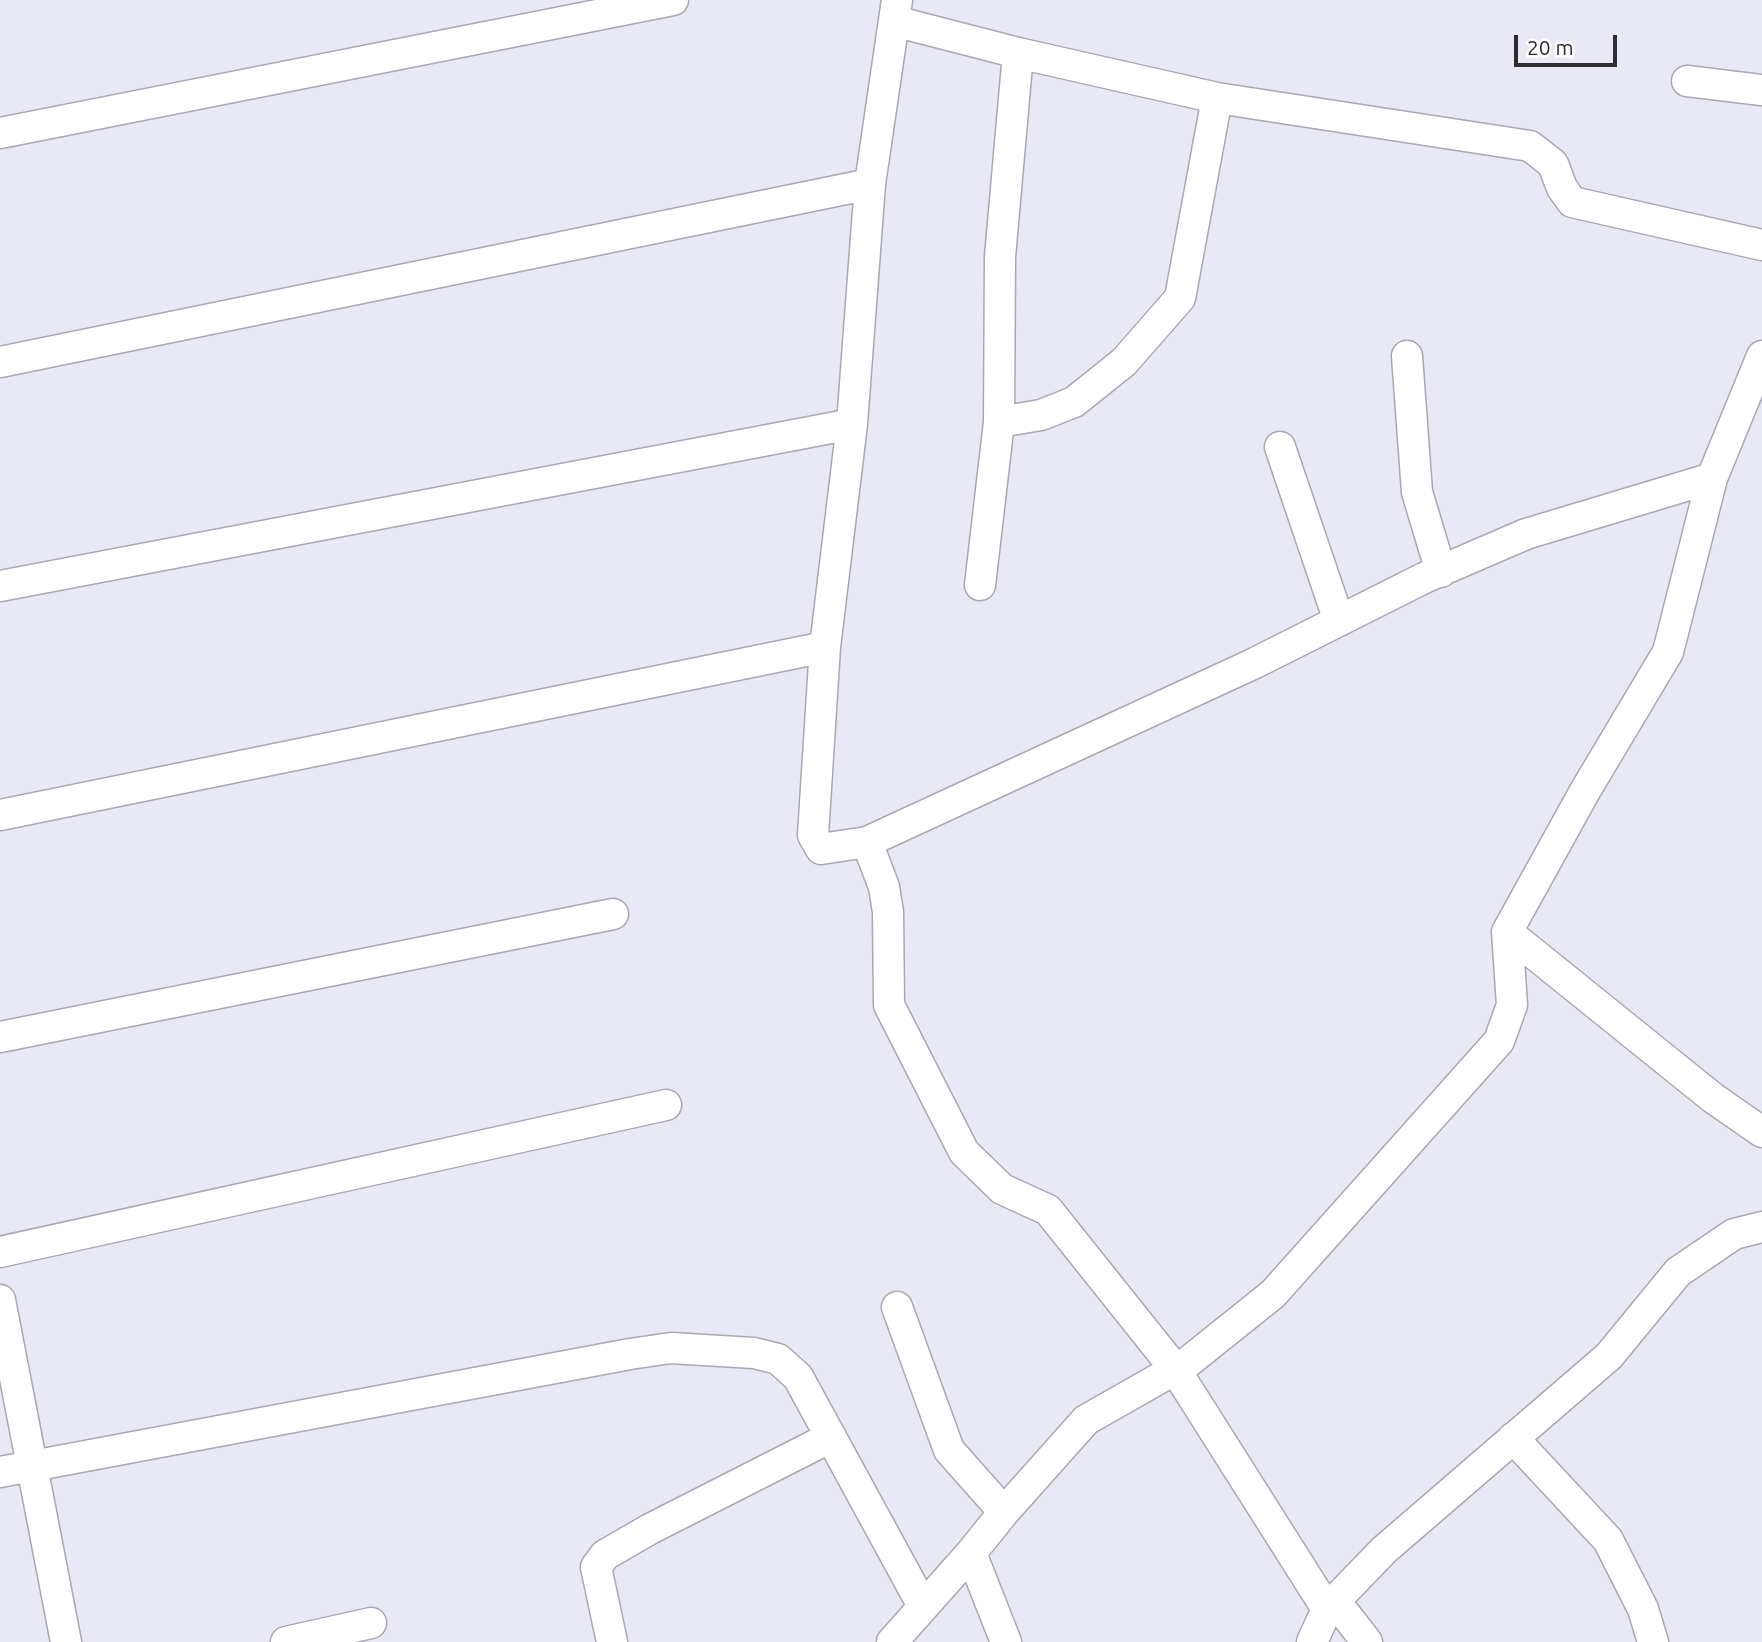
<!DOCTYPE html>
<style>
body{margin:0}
#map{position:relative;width:1762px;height:1642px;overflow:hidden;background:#e9e9f5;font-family:Ubuntu,sans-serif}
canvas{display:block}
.scale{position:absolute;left:1514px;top:35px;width:103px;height:32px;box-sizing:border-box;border:4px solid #2c2c31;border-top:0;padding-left:9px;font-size:21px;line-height:24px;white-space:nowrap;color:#2c2c31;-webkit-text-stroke:5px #fff;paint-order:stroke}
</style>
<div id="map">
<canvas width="1762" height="1642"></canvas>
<div class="scale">20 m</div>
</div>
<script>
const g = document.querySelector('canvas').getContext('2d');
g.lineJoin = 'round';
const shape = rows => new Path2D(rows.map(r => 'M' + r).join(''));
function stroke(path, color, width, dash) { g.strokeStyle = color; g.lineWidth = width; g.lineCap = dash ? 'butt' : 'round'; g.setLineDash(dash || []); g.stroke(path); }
const street = shape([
 [897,0,870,184,852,424,825,647,813,835,821,849,867,842,1255,663,1424,578,1526,534,1712,478,1762,356],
 [894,21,1018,53,1217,98,1530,146,1553,164,1562,188,1572,202,1762,245],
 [1687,81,1762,90],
 [0,133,673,0],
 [1407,356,1417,492,1441,572],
 [0,362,870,184],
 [999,422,1041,415,1074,402,1124,362,1180,298,1217,98],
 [1280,447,1339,621],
 [980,585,999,422,1000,257,1018,53],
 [0,586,852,424],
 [0,815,825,647],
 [867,842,884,887,888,912,889,1005,964,1152,1002,1189,1048,1210,1175,1369,1327,1609],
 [1507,932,1713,1098,1762,1132],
 [0,1037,613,914],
 [0,1252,666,1105],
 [0,1300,66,1642],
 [897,1307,949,1450,1004,1512],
 [1513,1438,1608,1540,1643,1609,1653,1642],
 [0,1472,630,1354,671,1348,754,1353,778,1359,798,1377,923,1606],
 [1335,1601,1367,1642],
 [286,1642,371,1623],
 [612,1642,596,1567,605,1555,650,1529,831,1437],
 [892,1642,971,1553],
 [1006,1642,971,1553,1004,1512,1086,1420,1188,1362,1273,1294,1499,1041,1512,1005,1507,932,1585,791,1668,652,1712,478],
 [1312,1642,1327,1609,1384,1550,1609,1356,1678,1272,1734,1234,1762,1227]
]);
stroke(street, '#a7a8b3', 33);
stroke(street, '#fff', 30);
</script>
